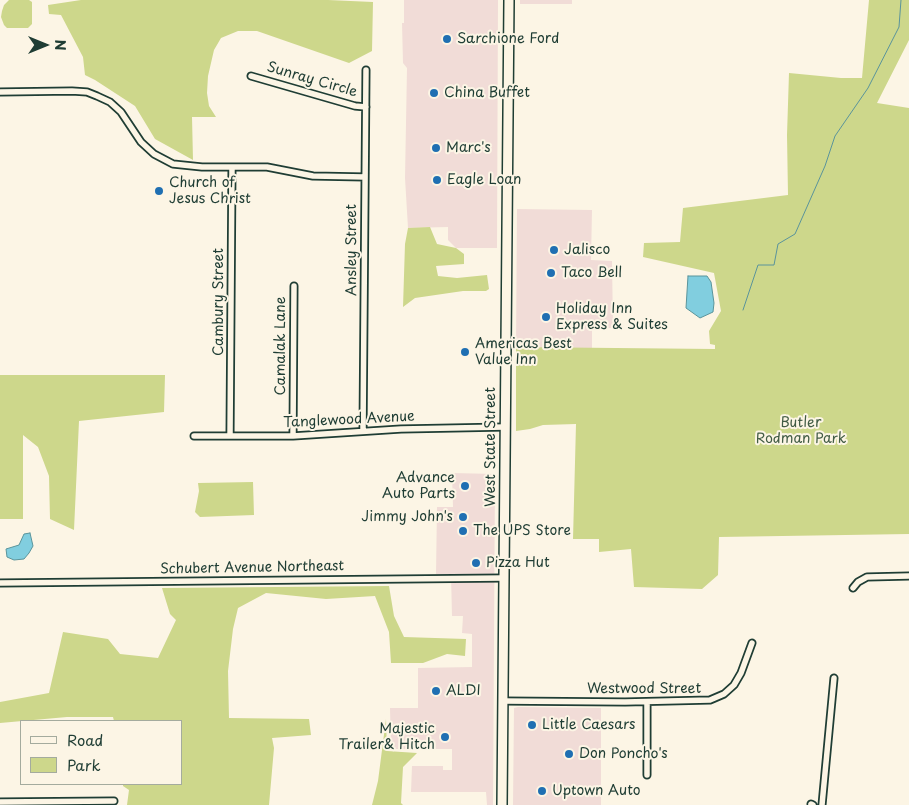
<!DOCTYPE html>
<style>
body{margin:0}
#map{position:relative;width:909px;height:805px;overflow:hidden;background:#fcf5e5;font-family:"Playpen Sans",sans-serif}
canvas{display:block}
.legend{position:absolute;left:20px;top:720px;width:162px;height:65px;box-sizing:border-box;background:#fcf5e5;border:1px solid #a4ab9e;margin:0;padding:6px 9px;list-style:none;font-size:15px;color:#1f3d34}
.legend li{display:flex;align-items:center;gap:10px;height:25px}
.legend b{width:25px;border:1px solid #a4ab9e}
.north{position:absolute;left:20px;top:20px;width:50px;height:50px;-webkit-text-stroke:4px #fcf5e5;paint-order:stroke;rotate:90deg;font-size:14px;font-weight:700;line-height:20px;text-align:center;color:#1f3d34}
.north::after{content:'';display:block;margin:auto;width:18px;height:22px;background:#1f3d34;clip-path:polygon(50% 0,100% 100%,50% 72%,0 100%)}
</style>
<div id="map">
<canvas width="909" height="805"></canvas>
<ul class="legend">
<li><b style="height:6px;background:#fcf5e5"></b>Road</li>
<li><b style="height:14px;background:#cdd78b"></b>Park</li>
</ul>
<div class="north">N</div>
</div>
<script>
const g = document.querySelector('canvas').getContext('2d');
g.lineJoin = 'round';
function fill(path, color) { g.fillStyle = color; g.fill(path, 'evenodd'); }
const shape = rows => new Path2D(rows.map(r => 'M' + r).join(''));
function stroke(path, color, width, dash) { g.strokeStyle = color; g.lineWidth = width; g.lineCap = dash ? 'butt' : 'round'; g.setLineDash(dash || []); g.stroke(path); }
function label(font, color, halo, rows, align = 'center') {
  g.font = font + ' "Playpen Sans",sans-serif'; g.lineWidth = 4; g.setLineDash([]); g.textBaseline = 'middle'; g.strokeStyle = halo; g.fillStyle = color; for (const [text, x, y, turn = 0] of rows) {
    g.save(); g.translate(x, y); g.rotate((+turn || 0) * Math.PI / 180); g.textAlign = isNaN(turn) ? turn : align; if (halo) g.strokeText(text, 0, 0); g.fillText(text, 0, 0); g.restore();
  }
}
const built = shape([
 [404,0,498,0,497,248,456,248,448,240,448,227,408,228,405,178,407,68,403,63,402,23,404,23],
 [520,0,572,0,572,4,520,4],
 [517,209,592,210,591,260,612,261,613,328,592,328,592,349,516,347],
 [452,473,495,474,493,805,487,805,486,792,411,792,412,766,443,766,443,770,452,770,452,749,391,749,390,708,418,708,418,668,472,667,472,634,462,633,463,616,452,616,451,575,436,574,437,507,453,507],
 [518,707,601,708,601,805,513,805,514,708]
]);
const green = shape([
 [9,0,29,0,32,2,32,24,28,28,7,28,4,25,1,17,2,11,4,5],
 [81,0,328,0,373,2,372,51,349,63,257,31,238,31,221,38,214,50,208,76,207,93,209,106,216,117,192,117,193,160,155,139,135,106,95,80,85,75,83,57,61,15,49,14,48,5],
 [869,0,909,0,909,40,877,103,909,108,909,534,719,537,718,575,702,589,634,587,631,549,599,552,599,539,573,539,576,424,543,425,530,429,516,431,516,347,715,349,715,345,710,344,709,331,721,311,714,273,643,257,644,243,680,242,683,208,788,195,787,135,789,73,841,78,862,78],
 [430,227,437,244,456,248,464,254,464,264,436,266,438,276,457,278,487,275,489,289,486,291,463,291,415,298,403,307,405,244,408,228],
 [0,375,165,375,164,412,79,421,74,530,50,519,49,476,38,447,23,435,23,519,0,519],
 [253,482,254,515,200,517,195,512,199,491,198,483],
 [389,586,394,616,404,637,466,639,465,656,447,654,423,663,391,663,389,632,375,596,326,599,266,593,238,608,233,629,228,671,229,718,309,719,311,735,272,738,274,748,269,805,127,805,129,790,123,786,123,784,181,784,181,721,114,721,113,717,67,717,0,723,0,702,49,693,63,632,108,639,120,654,158,658,176,620,170,614,162,588],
 [386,719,387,751,417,753,403,767,401,803,403,805,372,805,378,781]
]);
const water = shape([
 [688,276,707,276,711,282,714,303,713,312,700,318,686,308,688,276],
 [30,533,33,546,29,553,24,559,14,560,7,557,6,549,19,545,24,534,30,533]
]);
const stream = shape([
 [743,310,758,265,774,265,778,244,795,234,825,166,835,136,868,88,899,27,901,0]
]);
const minor = shape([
 [251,76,355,106,366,107],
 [0,92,72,91,87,92,97,96,110,102,121,112,141,142,154,154,173,164,202,167,267,167,313,176,365,177],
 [363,431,366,70],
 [194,436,293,436,401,429,505,427],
 [230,436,232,167],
 [293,436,294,286],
 [0,583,503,578],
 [853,588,858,582,867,577,909,576],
 [503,701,625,702,710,700,724,694,734,685,741,673,752,643],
 [647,702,647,775],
 [0,802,114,801],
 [811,804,813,805],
 [822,805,834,678]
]);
const highway = shape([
 [502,805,509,0]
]);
const markers = [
 [447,39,5,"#1f6fb2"],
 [434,93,5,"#1f6fb2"],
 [436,148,5,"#1f6fb2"],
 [437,180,5,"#1f6fb2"],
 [159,191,5,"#1f6fb2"],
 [554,250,5,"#1f6fb2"],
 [551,273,5,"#1f6fb2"],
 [546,317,5,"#1f6fb2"],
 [465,352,5,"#1f6fb2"],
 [465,486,5,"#1f6fb2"],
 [463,517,5,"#1f6fb2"],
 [463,531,5,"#1f6fb2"],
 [476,563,5,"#1f6fb2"],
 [436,691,5,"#1f6fb2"],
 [532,725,5,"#1f6fb2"],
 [445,737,5,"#1f6fb2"],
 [569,754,5,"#1f6fb2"],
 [542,791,5,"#1f6fb2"]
];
const poiNames = [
 ["Sarchione Ford",457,39],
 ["China Buffet",444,93],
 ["Marc's",446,148],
 ["Eagle Loan",447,180],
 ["Church of",169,183],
 ["Jesus Christ",169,199],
 ["Jalisco",564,250],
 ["Taco Bell",561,273],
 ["Holiday Inn",556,309],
 ["Express & Suites",556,325],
 ["Americas Best",475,344],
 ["Value Inn",475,360],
 ["Advance",455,478,"right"],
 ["Auto Parts",455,494,"right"],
 ["Jimmy John's",453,517,"right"],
 ["The UPS Store",473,531],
 ["Pizza Hut",486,563],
 ["ALDI",446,691],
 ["Little Caesars",542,725],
 ["Majestic",435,729,"right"],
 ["Trailer& Hitch",435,745,"right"],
 ["Don Poncho's",579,754],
 ["Uptown Auto",552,791]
];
const streetNames = [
 ["Sunray Circle",312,80,16],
 ["Ansley Street",352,250,-90],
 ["Cambury Street",219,302,-90],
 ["Camalak Lane",281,346,-90],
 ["Tanglewood Avenue",349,420,-3],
 ["West State Street",491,447,-90],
 ["Schubert Avenue Northeast",252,568,-1],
 ["Westwood Street",644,689]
];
const parkNames = [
 ["Butler",801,423],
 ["Rodman Park",801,439]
];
fill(built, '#f1dcd7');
fill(green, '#cdd78b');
fill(water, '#81cedf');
stroke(water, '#5a949b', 1);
stroke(stream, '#5a949b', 1);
stroke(minor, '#1f3d34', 9);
stroke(highway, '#1f3d34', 12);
stroke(minor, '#fcf5e5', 5.5);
stroke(highway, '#fcf5e5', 9);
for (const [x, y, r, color] of markers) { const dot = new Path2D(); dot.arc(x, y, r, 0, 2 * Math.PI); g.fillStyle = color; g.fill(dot); stroke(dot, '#fcf5e5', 2); }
label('14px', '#1f3d34', '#fcf5e5', poiNames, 'left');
label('14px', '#1f3d34', '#fcf5e5', streetNames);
label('14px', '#425c45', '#fcf5e5', parkNames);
</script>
